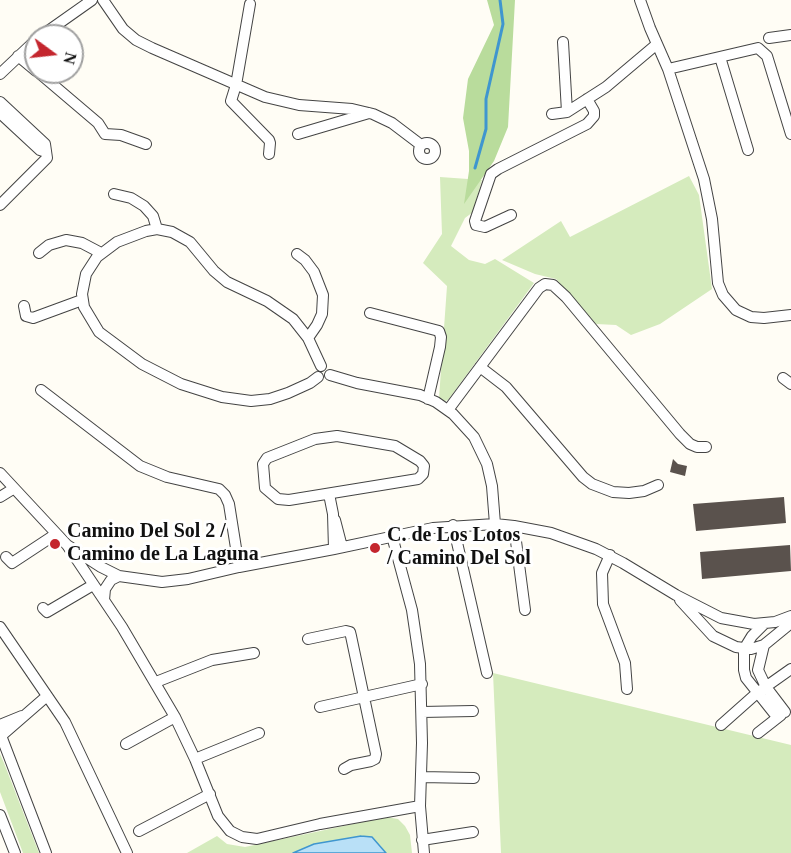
<!DOCTYPE html>
<style>
body{margin:0}
#map{position:relative;width:791px;height:853px;overflow:hidden;background:#fffdf5;font-family:"Times New Roman",serif}
canvas{display:block}
.north{position:absolute;left:24px;top:24px;width:60px;height:60px;box-sizing:border-box;background:#fff;border:2px solid #a0a0a0;border-radius:50%;rotate:105deg;font-size:16px;font-weight:700;line-height:24px;text-align:center;color:#111}
.north::after{content:'';display:block;margin:auto;width:21px;height:27px;background:#c4262e;clip-path:polygon(50% 0,100% 100%,50% 72%,0 100%)}
</style>
<div id="map">
<canvas width="791" height="853"></canvas>
<div class="north">N</div>
</div>
<script>
const g = document.querySelector('canvas').getContext('2d');
g.lineJoin = 'round';
function fill(path, color) { g.fillStyle = color; g.fill(path, 'evenodd'); }
const shape = rows => new Path2D(rows.map(r => 'M' + r).join(''));
function stroke(path, color, width, dash) { g.strokeStyle = color; g.lineWidth = width; g.lineCap = dash ? 'butt' : 'round'; g.setLineDash(dash || []); g.stroke(path); }
function label(font, color, halo, rows, align = 'center') {
  g.font = font + ' "Times New Roman",serif'; g.lineWidth = 6; g.setLineDash([]); g.textBaseline = 'middle'; g.strokeStyle = halo; g.fillStyle = color; for (const [text, x, y, turn = 0] of rows) {
    g.save(); g.translate(x, y); g.rotate((+turn || 0) * Math.PI / 180); g.textAlign = isNaN(turn) ? turn : align; if (halo) g.strokeText(text, 0, 0); g.fillText(text, 0, 0); g.restore();
  }
}
const green = shape([
 [689,176,699,195,712,289,660,324,631,335,616,325,596,324,556,279,535,274,502,260,561,221,570,237],
 [440,177,482,180,473,212,465,218,451,246,469,260,485,264,495,259,534,283,448,400,445,401,439,398,447,286,423,263,442,234],
 [493,673,791,745,791,853,501,853],
 [0,754,4,763,39,853,23,853,0,792],
 [386,817,398,819,405,826,410,835,412,853,386,853,380,845,361,836,314,844,293,853,187,853,217,836,227,844,245,847]
]);
const forest = shape([
 [487,0,515,0,508,127,494,161,464,204,469,171,469,151,463,118,468,79,494,25]
]);
const water = shape([
 [361,836,372,837,386,853,293,853,314,844,361,836]
]);
const stream = shape([
 [475,168,486,129,486,99,503,24,500,0]
]);
const building = shape([
 [673,459,678,464,687,466,685,476,670,472],
 [784,497,786,523,696,531,693,504],
 [790,545,791,571,702,579,700,552]
]);
const minor = shape([
 [103,0,123,29,136,40,152,48,265,97,299,105,352,109,373,114,392,123,421,145],
 [640,0,650,28,668,69,704,179,712,219,718,283,723,295,736,310,751,317,764,318,791,315],
 [250,4,236,85,231,101,269,140,270,143,269,154],
 [41,36,92,0],
 [769,38,791,35],
 [563,42,567,112],
 [18,56,36,71],
 [720,57,748,150],
 [668,69,758,48,767,56,791,134],
 [38,72,98,123,105,134,121,135,146,144],
 [0,74,36,40],
 [0,102,45,144,47,158,0,205],
 [0,113,40,150,46,152],
 [552,114,567,112,606,87,657,44],
 [298,134,369,113],
 '419 151a8 8 0 1 1 16 0a8 8 0 1 1-16 0Z',
 [114,194,131,198,144,206,153,216,157,229],
 [511,215,485,227,476,225,475,221,491,174,498,169,587,124,594,116,594,111,587,99],
 [39,253,49,245,66,240,82,243,101,253],
 [297,254,305,260,314,272,323,295,322,314,317,325,308,338],
 [24,306,26,316,33,318,82,300],
 [370,313,439,331,441,337,440,347,428,399],
 [480,367,506,387,583,477,592,484,613,492,629,493,644,491,658,485],
 [330,375,357,383,420,395,436,402,453,414,474,437,487,464,492,486,495,524],
 [318,377,310,383,288,393,270,399,251,401,222,397,181,384,142,364,99,332,84,307,82,294,86,274,97,257,117,242,146,231,157,229,172,232,190,242,214,271,227,282,267,301,293,319,308,338,321,366],
 [783,378,791,384],
 [41,390,140,466,167,477,219,489,225,495,229,504,239,567],
 [448,410,539,288,545,284,553,285,566,297,680,434,690,444,697,447,706,447],
 [337,436,395,446,420,461,424,466,423,474,418,479,289,500,278,499,265,488,263,464,267,458,315,439,337,436],
 [0,473,67,545,122,627,175,717,195,759,218,816,230,831,242,837,257,839,320,824,420,806],
 [329,494,333,514,334,549],
 [0,497,13,489],
 [335,520,342,547],
 [453,525,487,673],
 [514,526,525,610],
 [392,536,412,610,420,664,422,743,420,806,424,853],
 [67,545,101,567,119,576,162,582,188,579,239,567,334,549,433,528,495,524,514,526,551,533,596,549,623,563,676,595,721,618,754,624,775,622,791,616],
 [610,555,602,573,603,604,625,663,627,689],
 [6,557,12,563,56,534],
 [104,600,105,589,111,580,119,576],
 [680,600,713,636,736,647,751,649,764,645,791,623],
 [43,608,47,612,93,585],
 [765,623,752,636,744,649,744,670,746,678,777,717],
 [0,627,65,722,127,853],
 [308,639,346,631,350,632,351,636,376,754,375,759,371,761,351,765,344,769],
 [764,645,758,670,766,687,785,712],
 [156,682,212,660,254,653],
 [320,707,422,684],
 [422,712,473,711],
 [0,725,22,716],
 [721,725,757,693,791,669],
 [0,733,46,853],
 [758,733,781,715],
 [1,736,47,696],
 [126,744,175,717],
 [195,759,259,733],
 [421,777,474,778],
 [0,815,15,853],
 [139,831,210,794],
 [422,840,473,832]
]);
const markers = [
 [55,544,6,"#c4262e"],
 [375,548,6,"#c4262e"]
];
const poiNames = [
 ["Camino Del Sol 2 /",67,532],
 ["Camino de La Laguna",67,555],
 ["C. de Los Lotos",387,536],
 ["/ Camino Del Sol",387,559]
];
fill(green, '#d5ebbd');
fill(forest, '#b9dc9c');
fill(water, '#b9e0f7');
stroke(water, '#3f96cf', 1.5);
stroke(stream, '#3f96cf', 3);
fill(building, '#5a524d');
stroke(minor, '#444', 12);
stroke(minor, '#fff', 10);
for (const [x, y, r, color] of markers) { const dot = new Path2D(); dot.arc(x, y, r, 0, 2 * Math.PI); g.fillStyle = color; g.fill(dot); stroke(dot, '#fff', 2); }
label('bold 20px', '#111', '#fff', poiNames, 'left');
</script>
